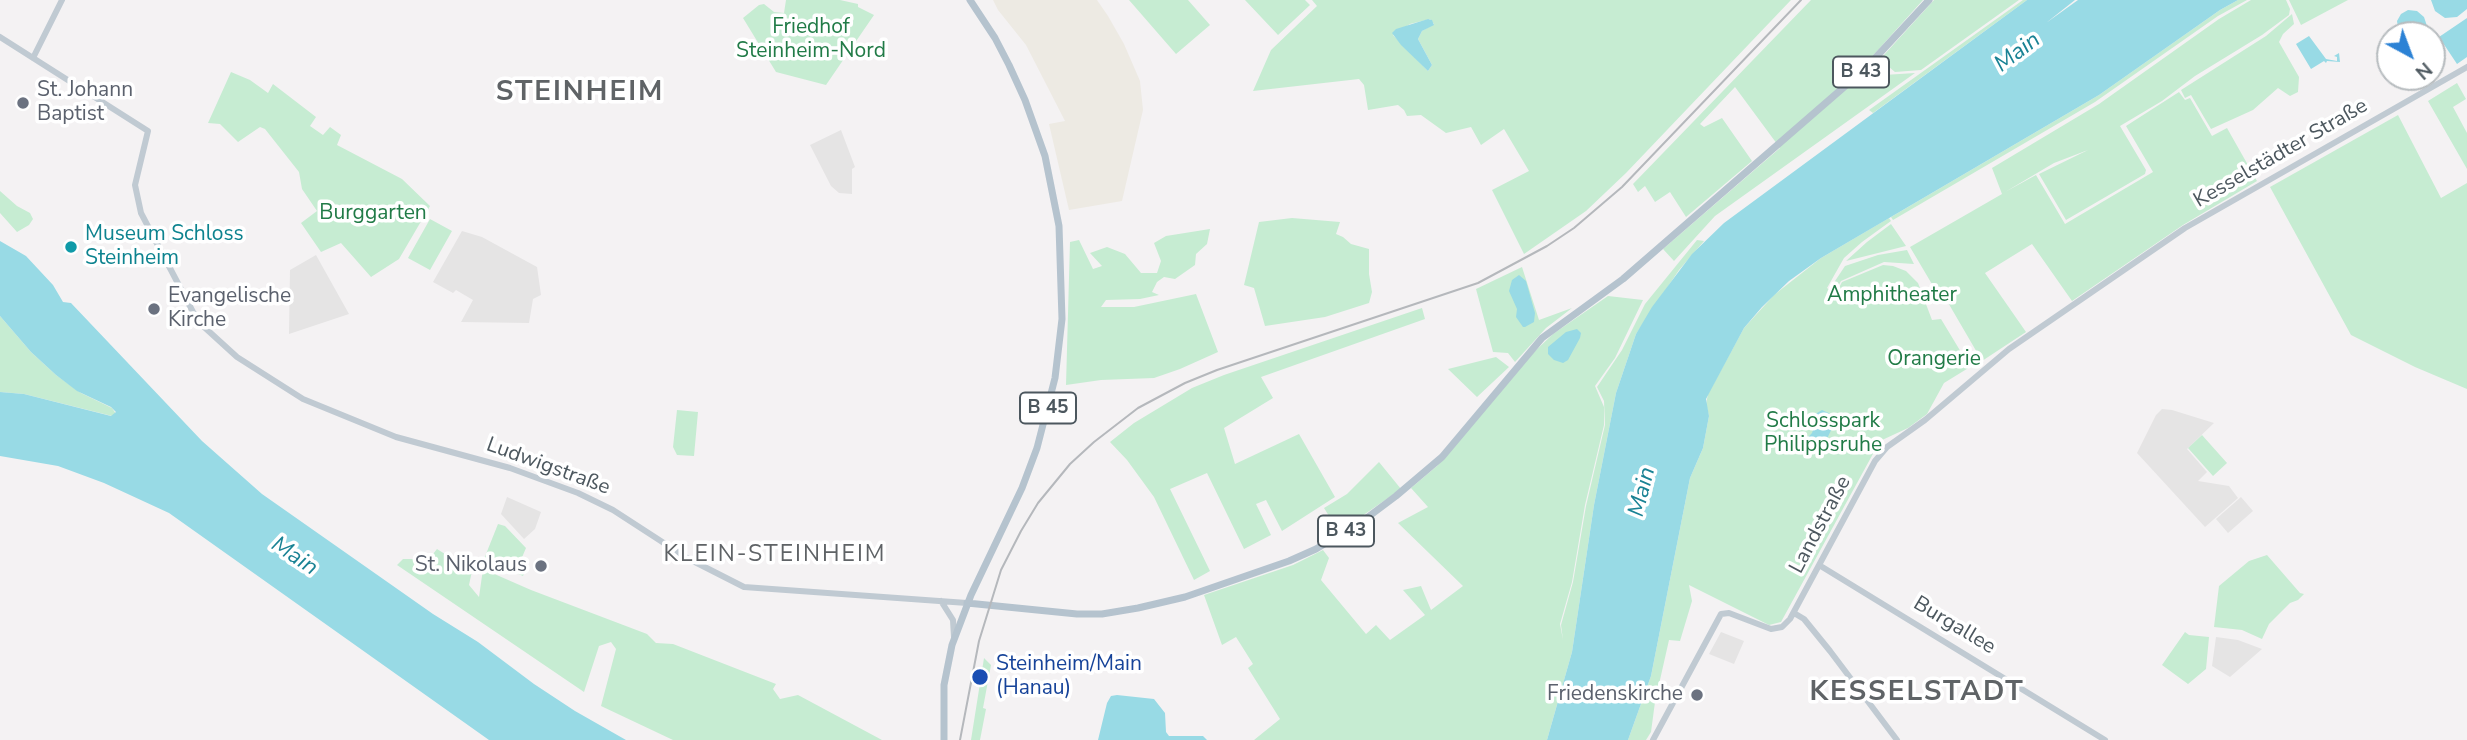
<!DOCTYPE html>
<meta charset="utf-8">
<style>
body{margin:0}
#map{position:relative;width:2467px;height:740px;overflow:hidden;background:#f4f2f3;font-family:"Nunito Sans",sans-serif}
canvas{display:block}
.north{position:absolute;left:2376px;top:21px;width:70px;height:70px;box-sizing:border-box;background:#fff;border:2px solid #b7bcbf;border-radius:50%;rotate:139deg;font-size:19px;font-weight:700;line-height:28px;text-align:center;color:#4c575e}
.north::after{content:'';display:block;margin:auto;width:24px;height:32px;background:#2c82d5;clip-path:polygon(50% 0,100% 100%,50% 72%,0 100%)}
</style>
<div id="map">
<canvas width="2467" height="740"></canvas>
<div class="north">N</div>
</div>
<script>
const g = document.querySelector('canvas').getContext('2d');
g.lineJoin = 'round';
function fill(path, color) { g.fillStyle = color; g.fill(path, 'evenodd'); }
const shape = rows => new Path2D(rows.map(r => 'M' + r).join(''));
function stroke(path, color, width, dash) { g.strokeStyle = color; g.lineWidth = width; g.lineCap = dash ? 'butt' : 'round'; g.setLineDash(dash || []); g.stroke(path); }
function label(font, color, halo, rows, align = 'center') {
  g.font = font + ' "Nunito Sans",sans-serif'; g.lineWidth = 7; g.setLineDash([]); g.textBaseline = 'middle'; g.strokeStyle = halo; g.fillStyle = color; for (const [text, x, y, turn = 0] of rows) {
    g.save(); g.translate(x, y); g.rotate((+turn || 0) * Math.PI / 180); g.textAlign = isNaN(turn) ? turn : align; if (halo) g.strokeText(text, 0, 0); g.fillText(text, 0, 0); g.restore();
  }
}
const commercial = shape([
 [993,0,1097,0,1108,16,1124,44,1140,81,1143,110,1122,201,1069,210,1049,124,1065,121,1026,45,998,10]
]);
const education = shape([
 [841,130,855,167,852,169,852,194,839,193,831,186,810,145],
 [462,231,482,237,537,267,541,295,533,299,529,323,461,322,473,300,456,290,453,293,433,282],
 [316,255,349,314,289,334,290,270],
 [2162,409,2172,410,2214,423,2187,449,2207,472,2198,481,2229,486,2238,498,2205,527,2137,453,2156,415],
 [507,497,541,512,535,529,524,539,501,514],
 [2241,497,2253,511,2228,533,2216,519],
 [1721,632,1744,641,1734,664,1709,654],
 [2216,637,2238,640,2262,649,2230,677,2212,666]
]);
const green = shape([
 [786,0,840,0,858,4,858,7,874,15,826,85,776,72,743,18,759,5,764,4,774,12,784,13],
 [1129,0,1188,0,1210,25,1176,54],
 [1245,0,1305,0,1310,5,1278,35],
 [1312,0,1791,0,1626,173,1586,211,1524,254,1492,190,1529,171,1504,129,1481,145,1471,127,1446,133,1421,115,1407,116,1404,110,1398,105,1368,110,1364,85,1359,79,1253,91,1271,50,1317,6],
 [1430,19,1434,24,1422,31,1418,39,1432,65,1428,71,1393,35,1410,24],
 [1811,0,1923,0,1868,61,1884,75,1915,73,1715,216,1674,261,1663,249,1780,148,1735,87,1700,124,1704,127,1722,118,1752,161,1686,217,1670,192,1655,202,1645,186,1638,192,1633,184],
 [1934,0,2019,0,1921,70,1895,72,1883,62,1883,56],
 [2023,0,2027,0,1873,113,1869,110],
 [2238,0,2247,0,2218,16,2095,102,1893,220,1891,217,2099,95,2220,10],
 [2251,0,2286,0,2290,9,2289,15,2262,35,2195,76,2162,101,2120,126,2146,170,2145,174,2066,220,2039,174,2088,150,2054,163,2005,192,2036,175,2065,224,2153,172,2126,126,2179,92,2185,100,2190,98,2212,136,2227,128,2257,181,2183,225,2072,301,2032,244,1985,273,2026,332,1982,361,1943,294,1939,296,1910,247,2002,194,1992,168,2099,104,2219,19],
 [2289,0,2348,0,2301,25],
 [2292,14,2294,24,2283,34,2279,42,2299,77,2298,92,2290,96,2278,88,2253,110,2211,129,2191,95,2185,98,2181,90,2266,36],
 [231,72,250,80,268,93,273,84,316,117,310,126,323,135,330,127,341,135,337,145,402,179,430,206,399,259,371,277,341,243,321,252,301,223,317,211,302,189,299,172,265,129,260,127,238,142,220,124,208,123],
 [2457,83,2466,99,2453,107,2467,133,2467,169,2428,101],
 [2398,115,2441,198,2467,183,2467,389,2415,367,2351,335,2270,187],
 [0,191,17,206,30,213,33,219,29,225,17,232,0,213],
 [1292,218,1340,222,1336,234,1343,237,1351,244,1369,249,1369,274,1372,292,1369,303,1325,317,1265,326,1254,288,1244,285,1259,222],
 [1889,218,1891,221,1862,242,1844,258,1827,288,1833,292,1832,295,1834,297,1842,282,1883,265,1893,266,1906,271,1918,283,1932,320,1941,319,1970,367,1944,383,1927,414,1908,428,1880,441,1781,622,1769,625,1689,585,1692,601,1680,641,1669,640,1655,702,1651,732,1646,740,1628,740,1651,676,1690,478,1703,448,1709,416,1706,404,1708,394,1744,328,1774,295,1821,258],
 [430,219,452,231,430,270,408,258],
 [1891,224,1906,246,1846,261,1867,242],
 [1210,229,1207,244,1196,254,1195,265,1175,279,1164,277,1157,282,1152,292,1159,295,1140,299,1106,300,1101,307,1134,307,1196,294,1218,352,1180,369,1154,378,1101,380,1066,385,1070,242,1079,240,1093,269,1102,266,1090,253,1107,247,1125,254,1141,273,1157,273,1161,261,1154,243,1166,236],
 [1697,240,1704,241,1679,270,1636,334,1616,393,1594,505,1572,652,1547,740,1254,740,1280,719,1248,668,1253,664,1236,637,1222,645,1204,595,1293,565,1323,550,1329,558,1321,580,1366,634,1376,625,1390,640,1425,615,1403,590,1421,586,1431,610,1463,586,1398,523,1428,507,1411,488,1437,466,1532,354,1553,334,1608,296,1643,300,1615,358,1595,386,1604,407,1604,425,1585,505,1572,582,1560,624,1563,640,1561,625,1573,582,1586,506,1605,425,1604,401,1597,387,1622,350,1645,304],
 [1907,250,1914,264,1884,262,1841,281,1836,290,1831,287,1845,266,1878,255],
 [1522,267,1539,320,1572,308,1546,328,1515,362,1508,353,1493,352,1476,289],
 [1422,308,1425,319,1261,377,1273,398,1224,428,1235,464,1299,434,1335,497,1282,531,1266,500,1256,504,1271,535,1244,549,1207,473,1170,489,1210,571,1194,580,1154,497,1127,460,1110,442,1134,423,1192,388,1224,375],
 [0,316,31,352,56,375,81,393,112,408,116,414,112,416,24,394,0,392],
 [1496,357,1509,367,1477,397,1448,369],
 [677,410,698,412,694,456,677,455,673,447],
 [2202,435,2227,463,2213,476,2188,448],
 [1379,462,1401,489,1339,532,1324,508,1347,494],
 [498,524,505,526,526,548,520,562,525,571,523,576,484,559],
 [437,549,472,571,469,585,479,597,483,569,531,590,647,634,656,643,673,644,776,684,773,689,780,699,798,695,882,740,673,740,601,706,616,649,611,642,599,646,584,692,397,565,403,559,429,559],
 [2267,555,2300,593,2304,594,2298,600,2290,603,2269,624,2262,639,2242,630,2214,627,2219,586,2249,561],
 [2185,632,2189,635,2209,637,2206,669,2188,684,2162,665],
 [984,658,991,665,983,708,986,709,980,740,971,740]
]);
const water = shape([
 [2027,0,2075,0,2046,23,2078,0,2238,0,2220,10,2099,95,1821,258,1789,281,1762,307,1744,328,1706,399,1709,416,1703,448,1690,478,1651,676,1628,740,1547,740,1572,652,1594,505,1616,393,1636,334,1652,307,1692,254,1724,223],
 [2431,0,2467,0,2467,9,2457,17,2445,18,2435,11],
 [2408,10,2417,11,2424,17,2427,26,2424,35,2399,34,2397,21,2401,14],
 [2467,18,2467,57,2457,64,2439,37],
 [1428,19,1432,20,1434,25,1422,31,1418,39,1432,65,1428,71,1401,45,1392,33,1396,29],
 [2309,36,2326,59,2337,61,2337,57,2334,56,2339,53,2340,62,2327,61,2326,63,2324,61,2311,69,2296,44],
 [0,241,26,256,53,285,63,302,71,303,202,441,262,494,433,614,478,642,534,684,575,711,626,740,489,740,169,513,104,483,58,466,0,456,0,392,24,394,111,416,116,412,111,407,77,391,56,375,31,352,0,316],
 [1519,275,1526,281,1535,313,1534,322,1525,327,1523,327,1516,317,1517,309,1509,291,1512,280],
 [1577,329,1581,333,1580,338,1568,360,1563,363,1554,360,1548,354,1548,347,1566,332],
 [1822,410,1833,415,1834,424,1824,445,1817,450,1808,451,1802,444,1812,433,1814,427,1807,419],
 [1117,695,1154,699,1165,713,1166,732,1169,736,1203,736,1207,740,1098,740,1107,703,1111,696]
]);
const secondary = shape([
 [0,37,148,131,135,185,141,213,193,312,203,326,237,357,303,399,396,437,510,468,578,493,613,510,687,558,744,587,967,603],
 [33,58,62,0],
 [1819,565,2105,740],
 [941,601,953,620,954,637],
 [1794,613,1804,619,1830,651,1897,740],
 [1653,740,1721,614,1729,613,1771,629,1782,627,1790,619,1875,461,1887,447,1925,420,2009,349,2185,228,2467,67]
]);
const primary = shape([
 [967,603,1077,614,1102,614,1138,608,1185,597,1289,561,1316,549,1364,520,1396,496,1442,457,1542,338,1623,279,1866,68,1929,0],
 [944,740,944,685,952,645,971,595,1022,488,1037,448,1055,378,1062,319,1059,226,1045,156,1025,100,1009,65,995,38,970,0]
]);
const rail = shape([
 [960,740,979,641,1001,570,1021,531,1038,503,1070,464,1094,442,1138,408,1185,383,1217,370,1478,283,1547,246,1574,228,1622,187,1801,0]
]);
const markers = [
 [23,103,7,"#6b7280"],
 [71,247,7,"#0f9aa8"],
 [154,309,7,"#6b7280"],
 [541,566,7,"#6b7280"],
 [980,677,9,"#1a4fb4"],
 [1697,695,7,"#6b7280"]
];
const shields = [
 [1861,72,56],
 [1048,408,56],
 [1346,531,56]
];
const shieldNames = [
 ["B 43",1861,72],
 ["B 45",1048,408],
 ["B 43",1346,531]
];
const parkNames = [
 ["Friedhof",811,28],
 ["Steinheim-Nord",811,52],
 ["Burggarten",373,214],
 ["Amphitheater",1892,296],
 ["Orangerie",1934,360],
 ["Schlosspark",1823,422],
 ["Philippsruhe",1823,446]
];
const worshipNames = [
 ["St. Johann",37,91],
 ["Baptist",37,115],
 ["Evangelische",168,297],
 ["Kirche",168,321],
 ["St. Nikolaus",527,566,"right"],
 ["Friedenskirche",1683,695,"right"]
];
const streetNames = [
 ["Kesselstädter Straße",2281,154,-30],
 ["Ludwigstraße",548,467,20],
 ["Landstraße",1821,525,-62],
 ["Burgallee",1954,626,31]
];
const cultureNames = [
 ["Museum Schloss",85,235],
 ["Steinheim",85,259]
];
const transitNames = [
 ["Steinheim/Main",996,665],
 ["(Hanau)",996,689]
];
const waterNames = [
 ["Main",2018,53,-37],
 ["Main",1643,492,-76],
 ["Main",294,557,34]
];
const neighbourhoodNames = [
 ["KLEIN-STEINHEIM",775,555]
];
const districtNames = [
 ["STEINHEIM",580,93],
 ["KESSELSTADT",1917,693]
];
fill(commercial, '#edeae3');
fill(education, '#e5e4e4');
fill(green, '#c6ecd2');
fill(water, '#98dae5');
stroke(secondary, '#c0cad2', 6);
stroke(primary, '#b5c3ce', 7);
stroke(rail, '#b5b8bc', 2);
for (const [x, y, r, color] of markers) { const dot = new Path2D(); dot.arc(x, y, r, 0, 2 * Math.PI); g.fillStyle = color; g.fill(dot); stroke(dot, '#fff', 2.5); }
for (const [x, y, w] of shields) { const box = new Path2D(); box.roundRect(x - w / 2, y - 15.5, w, 31, 5); g.fillStyle = '#fff'; g.fill(box); stroke(box, '#4c575e', 2); }
label('bold 19px', '#4c575e', null, shieldNames);
label('21px', '#217b47', '#fff', parkNames);
label('21px', '#5b616d', '#fff', worshipNames, 'left');
label('21px', '#4c575e', '#fff', streetNames);
label('21px', '#0d838f', '#fff', cultureNames, 'left');
label('21px', '#164399', '#fff', transitNames, 'left');
label('italic 23px', '#198294', '#fff', waterNames);
g.letterSpacing = '2px';
label('23px', '#5f6366', '#fff', neighbourhoodNames);
g.letterSpacing = '0px';
g.letterSpacing = '2px';
label('bold 28px', '#5f6366', '#fff', districtNames);
g.letterSpacing = '0px';
</script>
